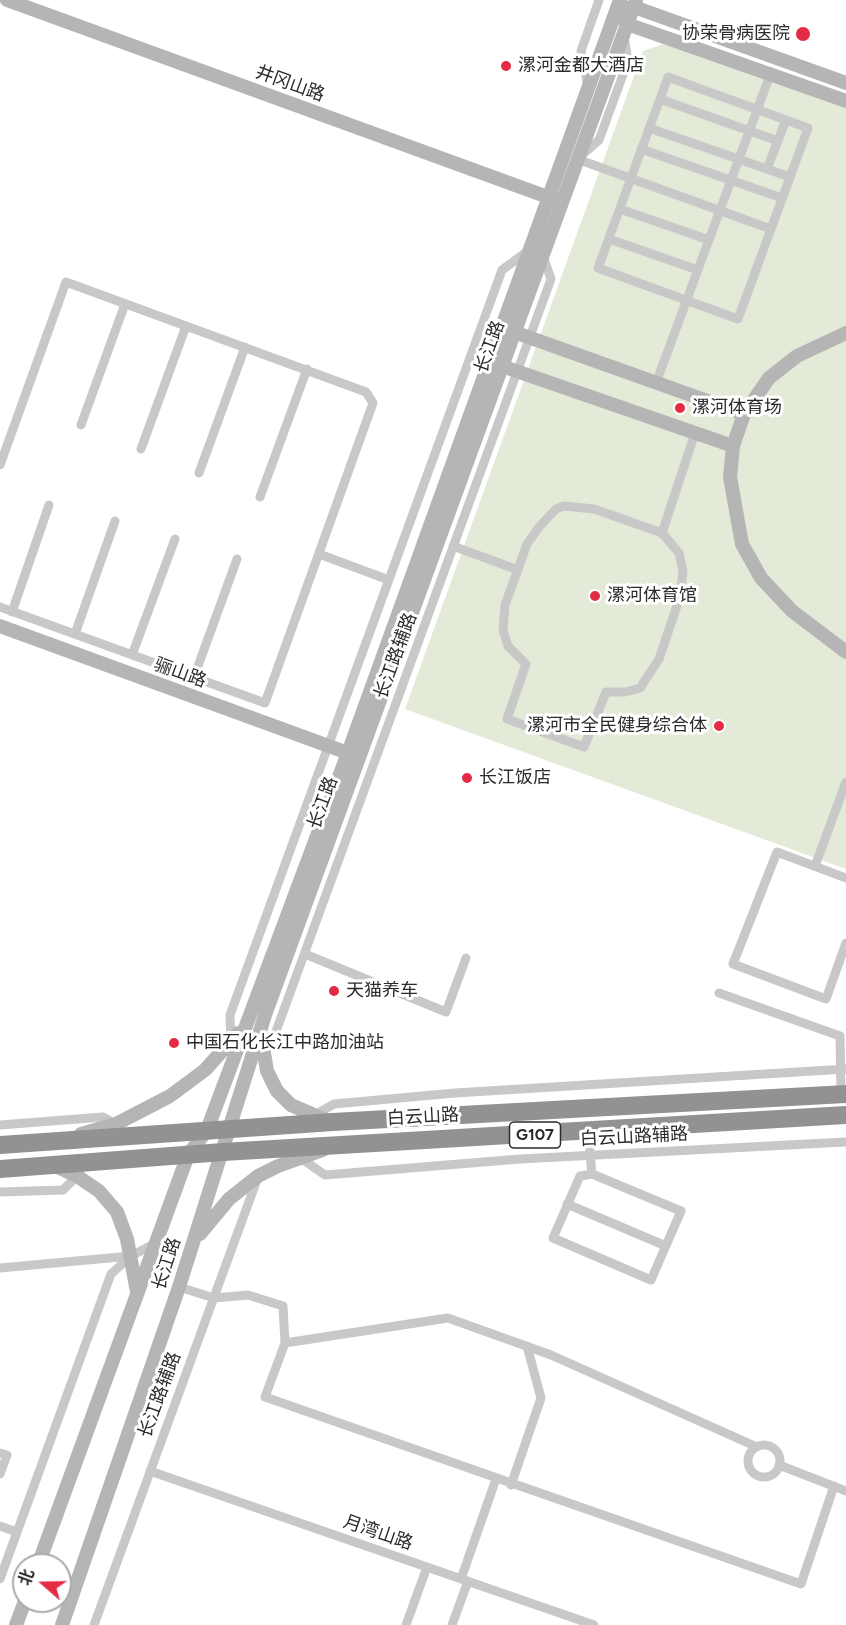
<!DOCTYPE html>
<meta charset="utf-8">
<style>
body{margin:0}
#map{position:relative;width:846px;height:1625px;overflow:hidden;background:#fff;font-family:Figtree,"Noto Sans SC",sans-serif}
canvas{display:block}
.north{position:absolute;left:12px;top:1553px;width:60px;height:60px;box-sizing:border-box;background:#fff;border:2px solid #aaa;border-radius:50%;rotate:290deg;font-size:16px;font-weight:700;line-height:24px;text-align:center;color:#2b2b2b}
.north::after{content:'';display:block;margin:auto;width:21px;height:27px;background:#e52b44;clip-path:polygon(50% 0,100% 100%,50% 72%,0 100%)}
</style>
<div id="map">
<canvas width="846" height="1625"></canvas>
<div class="north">北</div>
</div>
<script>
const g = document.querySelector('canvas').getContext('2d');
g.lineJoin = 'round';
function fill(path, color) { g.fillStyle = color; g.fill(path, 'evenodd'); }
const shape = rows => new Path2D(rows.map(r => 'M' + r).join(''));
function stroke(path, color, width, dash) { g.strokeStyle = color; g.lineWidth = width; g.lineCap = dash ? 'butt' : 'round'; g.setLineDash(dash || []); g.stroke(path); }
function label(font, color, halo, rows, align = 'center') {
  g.font = font + ' Figtree,"Noto Sans SC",sans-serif'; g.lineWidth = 6; g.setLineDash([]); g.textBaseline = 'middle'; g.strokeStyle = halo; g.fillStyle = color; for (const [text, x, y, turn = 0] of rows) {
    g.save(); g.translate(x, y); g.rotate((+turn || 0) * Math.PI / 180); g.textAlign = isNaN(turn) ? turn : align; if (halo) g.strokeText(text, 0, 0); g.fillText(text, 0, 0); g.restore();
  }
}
const green = shape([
 [664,44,846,108,846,869,405,709,643,51]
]);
const street = shape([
 [624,36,628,61,599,140,577,159,771,229],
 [668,77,808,128,738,319,598,268,668,77],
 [588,87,581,51,599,0],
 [660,99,778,141],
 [649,128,790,177],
 [641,149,782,198],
 [767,169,786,120],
 [620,209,709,240],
 [609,239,698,270],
 [656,383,770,75],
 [81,425,125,304],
 [141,449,186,326],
 [0,465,66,282,366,392,373,403,265,703,0,607],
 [199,473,245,347],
 [260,497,307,369],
 [662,533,594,509,564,506,556,509,539,527,527,544,505,605,503,630,508,646,526,664,507,719,584,747,606,692,625,692,640,688,659,659,680,597,683,571,679,553,662,533,695,433],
 [453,546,518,570],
 [319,554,389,580],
 [12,612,49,505],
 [75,634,115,521],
 [132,655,175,539],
 [194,677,237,559],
 [815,866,846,782],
 [846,878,777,852,733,964,826,999,846,943],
 [305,954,446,1012,466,958],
 [719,993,840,1036,841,1094],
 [231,1042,230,1015,502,270,528,251],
 [262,1051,275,1034,551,279,543,256],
 [313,1116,334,1104,455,1093,846,1069],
 [0,1125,103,1117,117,1125],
 [588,1132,592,1174,580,1176,553,1238,651,1280,681,1211,592,1174],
 [299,1157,325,1175,520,1159,846,1142],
 [0,1192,63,1190,80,1173],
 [567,1204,666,1246],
 [0,1268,131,1256],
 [179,1287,214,1298,248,1295,283,1306,285,1343],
 '748 1461a16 16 0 1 1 32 0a16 16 0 1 1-32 0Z',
 [757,1447,551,1355,448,1318,285,1343,265,1397,801,1584,834,1486],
 [0,1453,7,1455,0,1474],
 [779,1465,846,1491],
 [150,1471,594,1625],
 [511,1485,541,1398,527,1346],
 [0,1526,17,1532],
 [0,1579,111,1274,131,1256,154,1244],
 [461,1579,496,1479],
 [94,1625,258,1177],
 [406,1625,427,1567],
 [452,1625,468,1581]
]);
const secondary = shape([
 [7,0,556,200],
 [627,8,634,7,846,83],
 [622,17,627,24,846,101],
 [514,332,744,414],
 [846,333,797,356,769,378,744,414,733,446,730,477,742,544,761,578,792,611,846,652],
 [493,363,733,446],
 [0,626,348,753],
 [261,1035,267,1071,277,1091,291,1105,328,1121],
 [81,1134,116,1124,170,1096,205,1070,238,1033],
 [55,1166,77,1176,99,1191,117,1212,127,1239,137,1292],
 [200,1234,229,1199,258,1176,278,1166,323,1150],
 [38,1565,188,1155,207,1130,348,753,620,0],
 [16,1625,25,1601],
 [62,1625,179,1287,266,1012,636,0]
]);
const highway = shape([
 [0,1145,333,1122,846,1094],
 [0,1169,223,1152,846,1115]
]);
const markers = [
 [803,34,8,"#e52b44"],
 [506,66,6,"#e52b44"],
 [680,408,6,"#e52b44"],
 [595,596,6,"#e52b44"],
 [719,726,6,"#e52b44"],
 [467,778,6,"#e52b44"],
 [334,991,6,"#e52b44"],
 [174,1043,6,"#e52b44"]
];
const shields = [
 [535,1135,51]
];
const shieldNames = [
 ["G107",535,1135]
];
const poiNames = [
 ["协荣骨病医院",790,34,"right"],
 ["漯河金都大酒店",518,66],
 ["漯河体育场",692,408],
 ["漯河体育馆",607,596],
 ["漯河市全民健身综合体",707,726,"right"],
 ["长江饭店",479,778],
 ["天猫养车",346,991],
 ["中国石化长江中路加油站",186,1043]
];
const streetNames = [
 ["井冈山路",290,84,20],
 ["长江路",490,347,-70],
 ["长江路辅路",396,656,-70],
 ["骊山路",180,673,20],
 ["长江路",323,803,-70],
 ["白云山路",423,1117,-3],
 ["白云山路辅路",634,1137,-3],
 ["长江路",167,1264,-72],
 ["长江路辅路",160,1395,-70],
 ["月湾山路",378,1533,19]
];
fill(green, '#e3ead8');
stroke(street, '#c8c8c8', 9);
stroke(secondary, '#b5b5b5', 14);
stroke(highway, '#929292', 18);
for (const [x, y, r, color] of markers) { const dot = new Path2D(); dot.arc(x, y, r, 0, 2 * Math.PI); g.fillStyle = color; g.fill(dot); stroke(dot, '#fff', 2); }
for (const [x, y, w] of shields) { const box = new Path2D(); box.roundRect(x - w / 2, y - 13, w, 26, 4.5); g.fillStyle = '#fff'; g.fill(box); stroke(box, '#2b2b2b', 1.5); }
label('bold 16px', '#2b2b2b', null, shieldNames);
label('18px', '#2b2b2b', '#fff', poiNames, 'left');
label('18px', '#2b2b2b', '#fff', streetNames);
</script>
